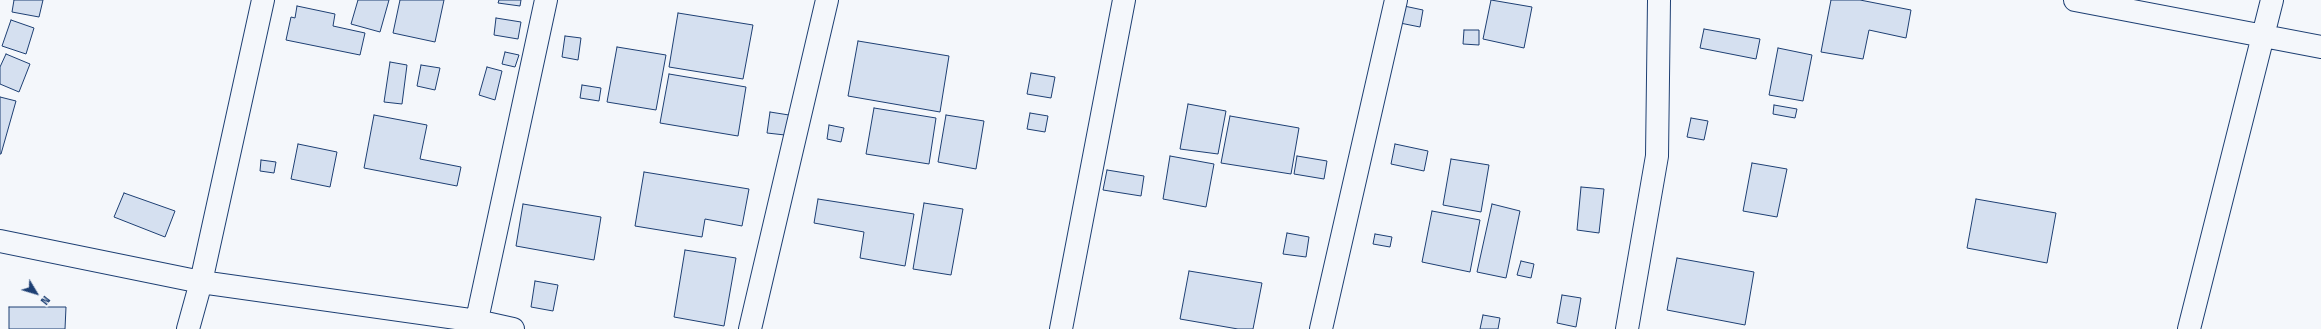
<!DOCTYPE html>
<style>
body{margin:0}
#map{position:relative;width:2321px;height:329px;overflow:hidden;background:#f4f7fb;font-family:"Titillium Web",sans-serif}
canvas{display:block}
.north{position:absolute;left:16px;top:273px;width:40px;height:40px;-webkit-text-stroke:3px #f4f7fb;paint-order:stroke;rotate:128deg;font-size:11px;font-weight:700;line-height:16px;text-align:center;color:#1d3f73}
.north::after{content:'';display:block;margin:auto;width:14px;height:18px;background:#1d3f73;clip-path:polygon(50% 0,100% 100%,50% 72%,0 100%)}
</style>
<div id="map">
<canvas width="2321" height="329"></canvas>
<div class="north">N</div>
</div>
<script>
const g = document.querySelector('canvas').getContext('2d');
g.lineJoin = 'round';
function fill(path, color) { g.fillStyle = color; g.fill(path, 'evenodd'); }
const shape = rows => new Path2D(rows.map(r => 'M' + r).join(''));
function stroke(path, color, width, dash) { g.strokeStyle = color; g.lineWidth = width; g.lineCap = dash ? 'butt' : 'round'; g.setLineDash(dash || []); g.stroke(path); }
const building = shape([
 [14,0,43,0,39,17,12,12,14,0],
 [358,0,389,0,380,32,351,24,358,0],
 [400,0,444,0,435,42,393,33,400,0],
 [499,0,521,0,520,6,498,3,499,0],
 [1491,0,1532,7,1524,48,1483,39,1491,0],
 [1831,0,1860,0,1911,10,1906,38,1869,30,1863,59,1821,52,1831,0],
 [297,6,335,14,333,26,365,33,360,55,286,40,291,17,295,18,297,6],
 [1404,6,1423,10,1420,27,1400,23,1404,6],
 [678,13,753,25,743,79,669,67,678,13],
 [496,18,521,22,518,39,494,35,496,18],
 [11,20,34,28,26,54,2,46,11,20],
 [1704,29,1760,39,1756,59,1700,48,1704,29],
 [1464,30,1479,30,1479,45,1463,44,1464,30],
 [565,36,581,38,578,60,562,57,565,36],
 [858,41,949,56,940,112,848,96,858,41],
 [617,47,666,55,656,110,607,102,617,47],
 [1778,48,1812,55,1803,101,1769,95,1778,48],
 [505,52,519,55,515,67,502,64,505,52],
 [6,54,30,64,19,92,0,84,0,67,6,54],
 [390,62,407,65,402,104,384,102,390,62],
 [421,65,440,68,435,90,417,86,421,65],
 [487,67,502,71,495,100,479,95,487,67],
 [1031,73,1055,77,1051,98,1027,94,1031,73],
 [669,74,746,87,738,136,660,123,669,74],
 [582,85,601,88,599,101,580,98,582,85],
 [0,97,16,101,1,154,0,154,0,97],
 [1188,104,1226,111,1218,154,1180,149,1188,104],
 [1774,105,1797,109,1795,118,1773,114,1774,105],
 [874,108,936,118,929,164,866,154,874,108],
 [770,112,789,115,785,135,767,133,770,112],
 [1030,113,1048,116,1045,132,1027,129,1030,113],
 [374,115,427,125,420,159,461,167,457,186,364,168,374,115],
 [946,115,984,121,976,169,938,162,946,115],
 [1230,116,1299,128,1291,174,1221,163,1230,116],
 [1691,118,1708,121,1704,140,1687,137,1691,118],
 [829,125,844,128,841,142,827,139,829,125],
 [298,144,337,152,330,187,291,179,298,144],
 [1395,144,1428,151,1424,171,1391,164,1395,144],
 [1170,156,1214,164,1206,207,1163,199,1170,156],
 [1297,156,1327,161,1324,179,1294,174,1297,156],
 [1451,159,1489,165,1481,212,1443,205,1451,159],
 [261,160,276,162,274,173,260,171,261,160],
 [1752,163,1787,169,1777,217,1743,211,1752,163],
 [1107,170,1144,176,1141,196,1103,190,1107,170],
 [644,172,749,189,742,226,705,219,702,237,635,226,644,172],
 [1581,187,1604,189,1599,233,1577,230,1581,187],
 [124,193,175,211,165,237,114,217,124,193],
 [818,199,914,214,905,266,860,258,864,232,814,223,818,199],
 [1976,199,2056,213,2047,263,1967,248,1976,199],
 [924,203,963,209,951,275,913,269,924,203],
 [523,204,601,217,594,260,516,246,523,204],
 [1492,204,1520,211,1506,278,1477,272,1492,204],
 [1432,211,1480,220,1470,272,1422,262,1432,211],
 [1287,233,1309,237,1306,257,1283,254,1287,233],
 [1375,234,1392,237,1390,247,1373,244,1375,234],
 [685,250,736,258,724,326,674,317,685,250],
 [1677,258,1754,272,1745,325,1667,310,1677,258],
 [1521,261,1534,264,1531,278,1517,275,1521,261],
 [1189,271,1262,283,1253,329,1238,329,1180,319,1189,271],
 [535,281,558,285,553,311,531,307,535,281],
 [1562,295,1581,298,1576,327,1557,323,1562,295],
 [9,307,66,307,65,329,9,329,9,307],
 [1483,315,1500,318,1498,329,1480,329,1483,315]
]);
const street = shape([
 [2075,0,2321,47],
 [0,241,201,282,477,321,513,329],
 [188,329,201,282,263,0],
 [475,329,546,0],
 [750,329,827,0],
 [1061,329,1124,0],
 [1321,329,1396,0],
 [1627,329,1657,156,1659,0],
 [2189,329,2272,0]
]);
fill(building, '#d5e0f0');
stroke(building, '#1d3f73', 1);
stroke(street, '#1d3f73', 24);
stroke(street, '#f4f7fb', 22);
</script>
